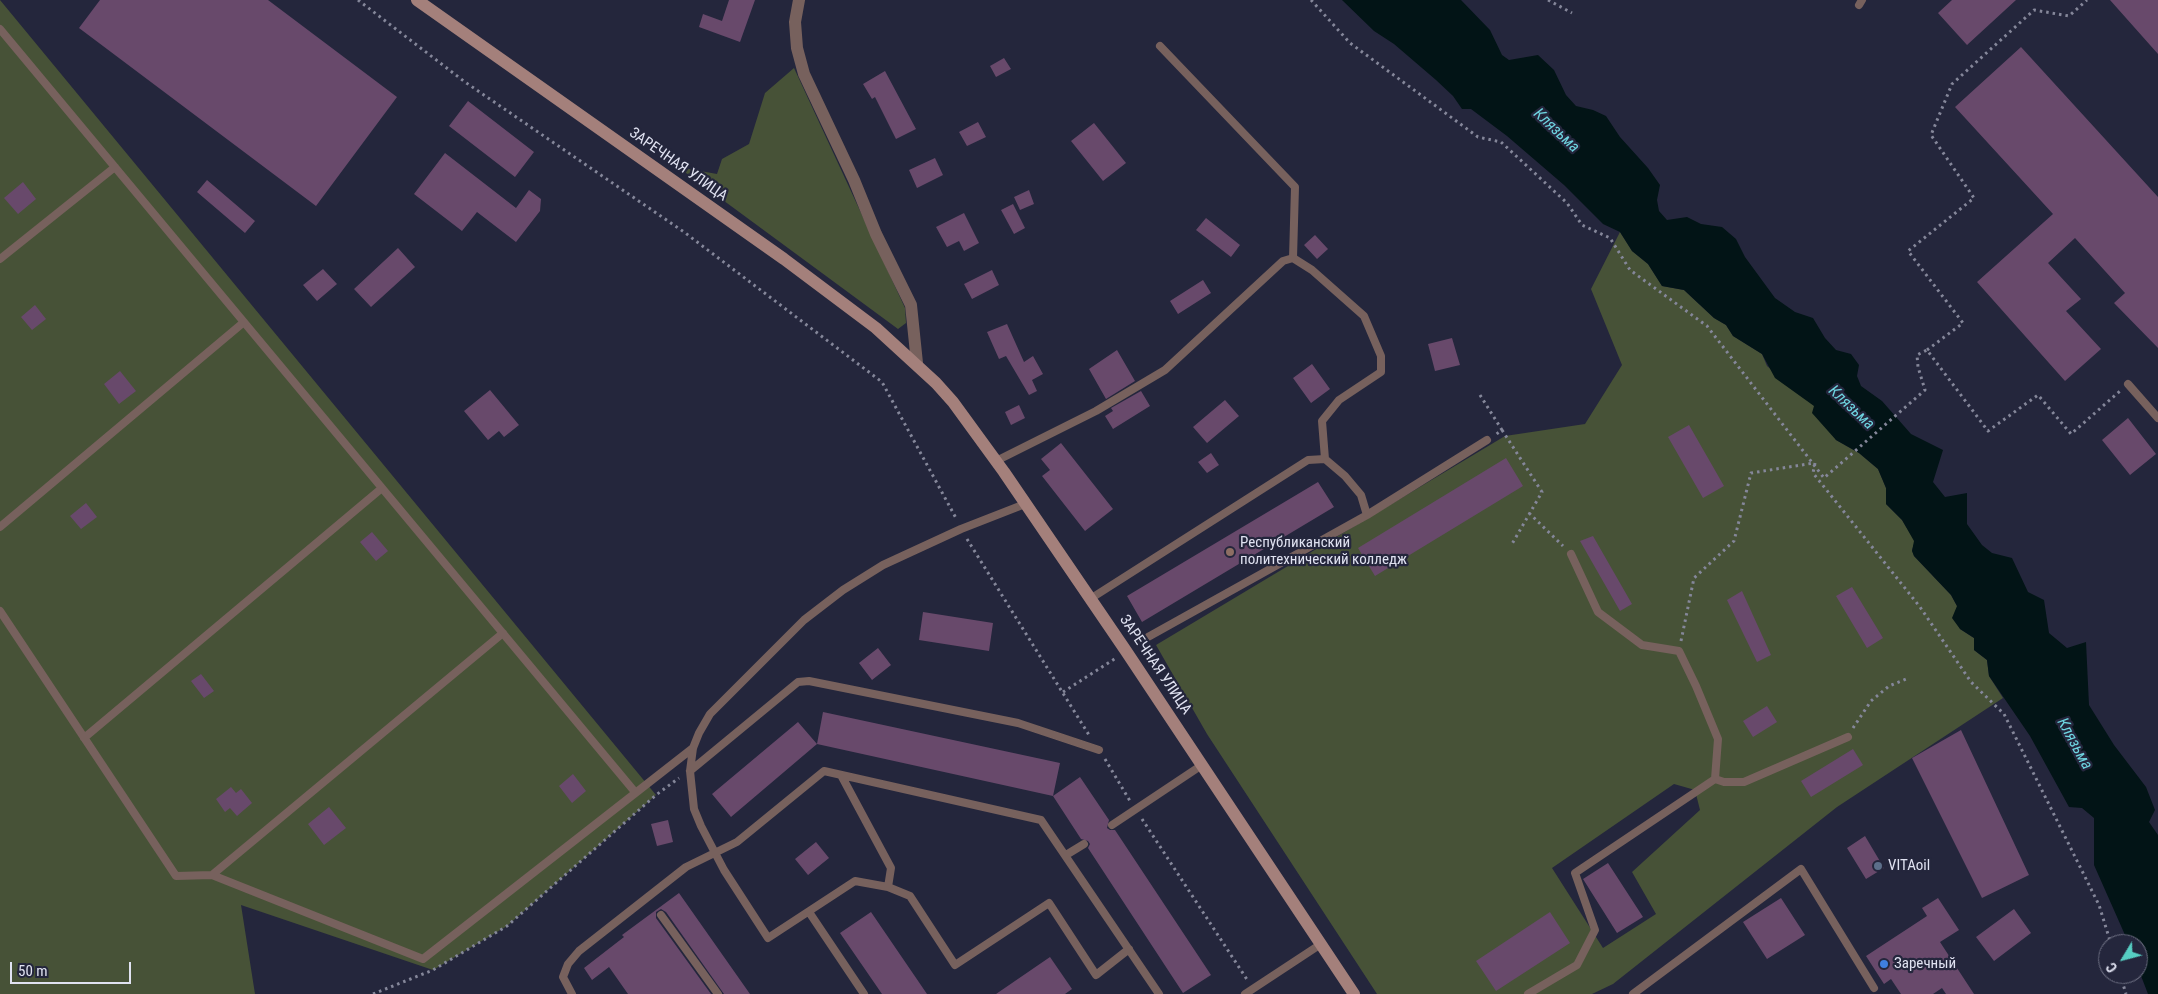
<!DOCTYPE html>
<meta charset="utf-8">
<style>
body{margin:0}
#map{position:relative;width:2158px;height:994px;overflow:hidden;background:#24263c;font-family:"Roboto Condensed",sans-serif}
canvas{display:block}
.north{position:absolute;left:2098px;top:934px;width:50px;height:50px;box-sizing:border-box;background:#24263c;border:1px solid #6f7184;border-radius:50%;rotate:233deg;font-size:14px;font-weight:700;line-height:20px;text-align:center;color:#e0e2f1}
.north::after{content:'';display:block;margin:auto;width:18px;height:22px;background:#56cec3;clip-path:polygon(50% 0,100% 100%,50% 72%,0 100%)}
.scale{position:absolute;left:10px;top:962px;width:121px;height:22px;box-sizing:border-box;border:2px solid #e0e2f1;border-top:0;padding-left:6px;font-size:15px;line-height:18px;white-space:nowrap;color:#e0e2f1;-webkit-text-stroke:4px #24263c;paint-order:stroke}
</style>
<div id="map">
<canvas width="2158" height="994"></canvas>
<div class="north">С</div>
<div class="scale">50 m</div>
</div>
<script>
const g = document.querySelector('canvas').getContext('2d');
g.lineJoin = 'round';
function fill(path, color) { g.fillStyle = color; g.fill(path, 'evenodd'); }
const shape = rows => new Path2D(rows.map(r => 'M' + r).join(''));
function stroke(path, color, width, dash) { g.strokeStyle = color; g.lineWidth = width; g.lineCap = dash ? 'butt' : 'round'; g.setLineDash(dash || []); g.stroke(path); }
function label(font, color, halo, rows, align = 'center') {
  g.font = font + ' "Roboto Condensed",sans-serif'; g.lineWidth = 4.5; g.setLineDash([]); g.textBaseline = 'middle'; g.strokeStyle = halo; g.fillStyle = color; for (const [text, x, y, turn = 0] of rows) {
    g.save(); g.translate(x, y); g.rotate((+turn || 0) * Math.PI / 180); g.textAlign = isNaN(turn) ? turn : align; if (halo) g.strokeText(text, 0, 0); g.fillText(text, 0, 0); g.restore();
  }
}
const green = shape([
 [0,0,656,795,507,926,433,970,241,905,255,994,0,994],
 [794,68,905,308,906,323,898,329,678,167,717,174,722,159,749,144,765,93],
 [1620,232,1632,251,1648,264,1662,286,1684,290,1714,318,1726,325,1733,336,1762,354,1767,366,1815,406,1836,440,1859,453,1878,469,1886,488,1886,504,1902,520,1915,541,1912,550,1914,556,1951,595,1957,606,1960,629,1974,638,1974,650,1987,660,1989,676,2003,698,1837,807,1613,984,1592,994,1377,994,1207,734,1156,645,1505,436,1585,424,1622,365,1591,289],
 [1674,784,1695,790,1700,810,1632,872,1656,914,1603,948,1552,868]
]);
const water = shape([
 [1342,0,1461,0,1490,30,1502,55,1509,60,1538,55,1554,70,1566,95,1576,106,1593,110,1606,116,1620,137,1648,168,1660,185,1657,200,1659,211,1667,220,1687,217,1701,224,1722,227,1736,239,1745,257,1775,298,1795,312,1813,318,1825,338,1836,350,1851,354,1859,365,1857,376,1861,386,1882,401,1911,434,1943,450,1933,482,1945,497,1967,493,1967,524,1982,545,1992,553,2012,558,2028,592,2044,600,2049,633,2067,648,2086,642,2089,705,2114,745,2146,787,2155,810,2149,822,2158,835,2158,994,2148,994,2138,968,2138,944,2129,944,2094,865,2094,818,2082,808,2069,807,2030,736,1989,676,1987,660,1974,650,1974,638,1960,629,1952,618,1957,606,1951,595,1914,556,1912,551,1914,541,1902,520,1886,504,1886,488,1878,469,1859,453,1836,440,1812,413,1814,406,1775,378,1762,354,1733,336,1726,325,1714,318,1684,290,1662,286,1648,264,1632,251,1620,232,1603,224,1564,185,1507,136,1471,109,1462,109,1453,96,1436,80,1394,44,1374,31]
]);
const building = shape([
 [100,0,268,0,397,97,316,206,79,28],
 [729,0,755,0,740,42,699,27,703,14,722,21],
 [1952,0,2016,0,1967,45,1938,13],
 [2110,0,2158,0,2158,54],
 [2021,47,2158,197,2158,348,2114,303,2125,293,2075,238,2048,263,2081,299,2066,311,2101,349,2065,381,1977,282,2053,214,1955,107],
 [1004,58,1011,69,996,77,990,66],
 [885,71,916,129,896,139,875,97,872,99,863,84],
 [468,101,534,152,515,177,449,126],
 [978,122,986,137,967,146,959,132],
 [1094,123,1126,163,1103,181,1071,141],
 [445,153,516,208,529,190,541,199,540,211,516,242,477,212,462,231,414,194],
 [935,158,943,175,917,188,909,170],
 [207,180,255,221,245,233,197,192],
 [23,182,36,199,18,214,4,198],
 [1029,190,1034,204,1020,210,1014,197],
 [1013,204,1025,228,1014,234,1001,210],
 [964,213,979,243,964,251,959,241,947,247,936,227],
 [1206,218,1240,245,1231,257,1196,230],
 [1315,235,1328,249,1317,259,1304,245],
 [398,248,415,267,371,307,354,289],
 [323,269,337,284,317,301,303,285],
 [992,270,999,285,972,299,964,284],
 [1203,280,1211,293,1178,314,1170,301],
 [35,305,46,319,32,330,21,317],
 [1007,324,1024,362,1033,356,1043,374,1032,380,1037,391,1029,395,1006,356,999,359,987,332],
 [1452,338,1460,365,1435,371,1428,344],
 [1117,350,1135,381,1106,399,1089,369],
 [1312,364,1330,389,1311,403,1293,378],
 [120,371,136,391,119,404,104,384],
 [490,390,519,425,504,437,499,431,488,440,464,411],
 [1141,391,1150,406,1113,429,1105,416,1113,411,1111,408],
 [1225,400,1239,416,1207,443,1193,427],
 [1019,405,1025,418,1011,425,1005,412],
 [2128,418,2156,454,2130,475,2102,440],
 [1689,425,1724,486,1703,498,1668,437],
 [1061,443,1113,509,1085,531,1042,476,1050,470,1041,459],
 [1211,453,1219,465,1207,473,1198,462],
 [1506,458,1523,486,1375,576,1358,548],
 [1318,482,1334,507,1142,622,1127,596],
 [86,503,97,517,81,529,70,516],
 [372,532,388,551,376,561,360,542],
 [1593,536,1632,604,1620,611,1580,541],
 [1852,587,1883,638,1867,648,1836,596],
 [1742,591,1771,655,1757,662,1727,600],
 [923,612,993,623,989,651,919,640],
 [878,648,891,665,872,680,859,663],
 [201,674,214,691,204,698,191,681],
 [1767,706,1777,722,1753,737,1743,721],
 [823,712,1060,763,1053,796,817,744],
 [798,722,817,744,731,817,712,794],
 [1961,730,2029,875,1982,898,1912,758],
 [1853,749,1863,765,1811,797,1801,781],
 [573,774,586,791,572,803,559,786],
 [1080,777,1109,820,1107,828,1110,830,1115,830,1211,975,1183,993,1088,848,1090,844,1088,841,1081,839,1053,796],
 [231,787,236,793,241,789,252,803,237,816,230,808,225,812,216,799],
 [329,807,346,828,324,845,308,824],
 [668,820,673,842,657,846,651,824],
 [1865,836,1884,868,1866,879,1847,848],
 [816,842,829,858,808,875,795,859],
 [1608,863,1643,917,1617,933,1583,879],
 [679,893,750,994,724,994,666,912,661,909,656,912,656,918,711,994,628,994,609,967,592,980,584,968,624,937,622,935],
 [1781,898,1805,935,1767,959,1743,922],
 [1938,898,1959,930,1940,942,1974,994,1946,994,1942,988,1933,994,1901,994,1891,979,1884,984,1866,956,1927,916,1922,908],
 [2014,909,2031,933,1994,961,1976,937],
 [871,912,927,994,882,994,840,933],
 [1550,912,1570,943,1496,991,1476,961],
 [1050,957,1072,989,1065,994,996,994]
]);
const path = shape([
 [358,0,465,82,684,232,882,382,957,520],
 [1311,0,1350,43,1478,137,1501,142,1567,203,1582,225,1610,238,1630,270,1707,326,1824,478,1925,390,1918,367,1917,355,1927,350,1988,431,2038,395,2071,434,2120,391],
 [1548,0,1572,13],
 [1927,350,1963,323,1908,251,1974,198,1931,135,1952,84,2034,10,2069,16,2087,0],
 [1480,395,1502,430,1495,435],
 [1502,430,1542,492,1512,544],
 [1815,463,1813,473,1920,607,1971,682,2004,714,2099,905,2111,944],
 [1529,513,1563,546],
 [967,539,1089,735],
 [1681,641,1694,578,1734,541,1751,473,1814,463],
 [1063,692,1116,658],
 [1853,728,1871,701,1889,686,1906,679],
 [1105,759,1130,801],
 [1142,819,1248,981],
 [2120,974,2126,994],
 [373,994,433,970,507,926,656,795,679,778]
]);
const lane = shape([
 [1859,5,1862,0],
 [0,29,635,792],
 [1160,46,1295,187,1293,258],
 [0,259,115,167],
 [2128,384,2158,418],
 [996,461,1096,411,1165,370,1283,261,1293,258,1312,270,1364,316,1381,356,1381,372,1339,400,1322,421,1325,459],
 [1025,504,961,529,883,565,843,590,804,620,710,714,699,733,693,748,690,771,694,809,701,826,724,870,768,938,855,881,888,887,910,896,955,965,1049,903,1096,975,1129,949],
 [0,527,244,322],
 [1571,554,1598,612,1642,645,1679,651,1696,686,1718,739,1715,779],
 [1090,599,1308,460,1325,459,1345,476,1361,495,1367,515,1487,440],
 [0,611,176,876,212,875,423,959,693,748],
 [1148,637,1367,515],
 [84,738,382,488],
 [690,771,798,682,809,681,1018,723,1099,750],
 [841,775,891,868,888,887],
 [1112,825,1202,765],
 [1066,855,1084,844],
 [212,875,503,633],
 [809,912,864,994],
 [661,915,718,994],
 [572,994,563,977,568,964,579,951,686,867,737,842,824,771,1041,820,1159,994],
 [1245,994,1321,944],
 [1528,994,1577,965,1595,930,1575,873,1715,779,1724,782,1744,782,1848,737],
 [1633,994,1801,869,1874,988]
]);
const street = shape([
 [799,0,795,22,797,48,804,74,854,180,876,234,911,305,917,363]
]);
const secondary = shape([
 [417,0,784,259,876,328,936,383,953,402,1004,472,1126,651,1354,994]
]);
const markers = [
 [1230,552,5,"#8d6e63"],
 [1878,866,5,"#5c6f8a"],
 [1884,964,5,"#3f7fe0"]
];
const streetNames = [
 ["ЗАРЕЧНАЯ УЛИЦА",678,165,35],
 ["ЗАРЕЧНАЯ УЛИЦА",1155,665,56]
];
const poiNames = [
 ["Республиканский",1240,543],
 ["политехнический колледж",1240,560],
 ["VITAoil",1888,866],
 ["Заречный",1894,964]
];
const waterNames = [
 ["Клязьма",1556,131,43],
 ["Клязьма",1851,408,43],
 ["Клязьма",2074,744,61]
];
fill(green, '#475237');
fill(water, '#021416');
fill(building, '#68496b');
stroke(path, '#85879a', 3, [2.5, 4]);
stroke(lane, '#77615d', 8);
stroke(street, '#77615d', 12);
stroke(secondary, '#a4807b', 12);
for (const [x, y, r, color] of markers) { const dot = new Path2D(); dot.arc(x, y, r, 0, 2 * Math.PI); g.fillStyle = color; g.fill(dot); stroke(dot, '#24263c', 2); }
label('15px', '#e0e2f1', '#24263c', streetNames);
label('15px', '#e0e2f1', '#24263c', poiNames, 'left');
label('italic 16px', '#6ed4e0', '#24263c', waterNames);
</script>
